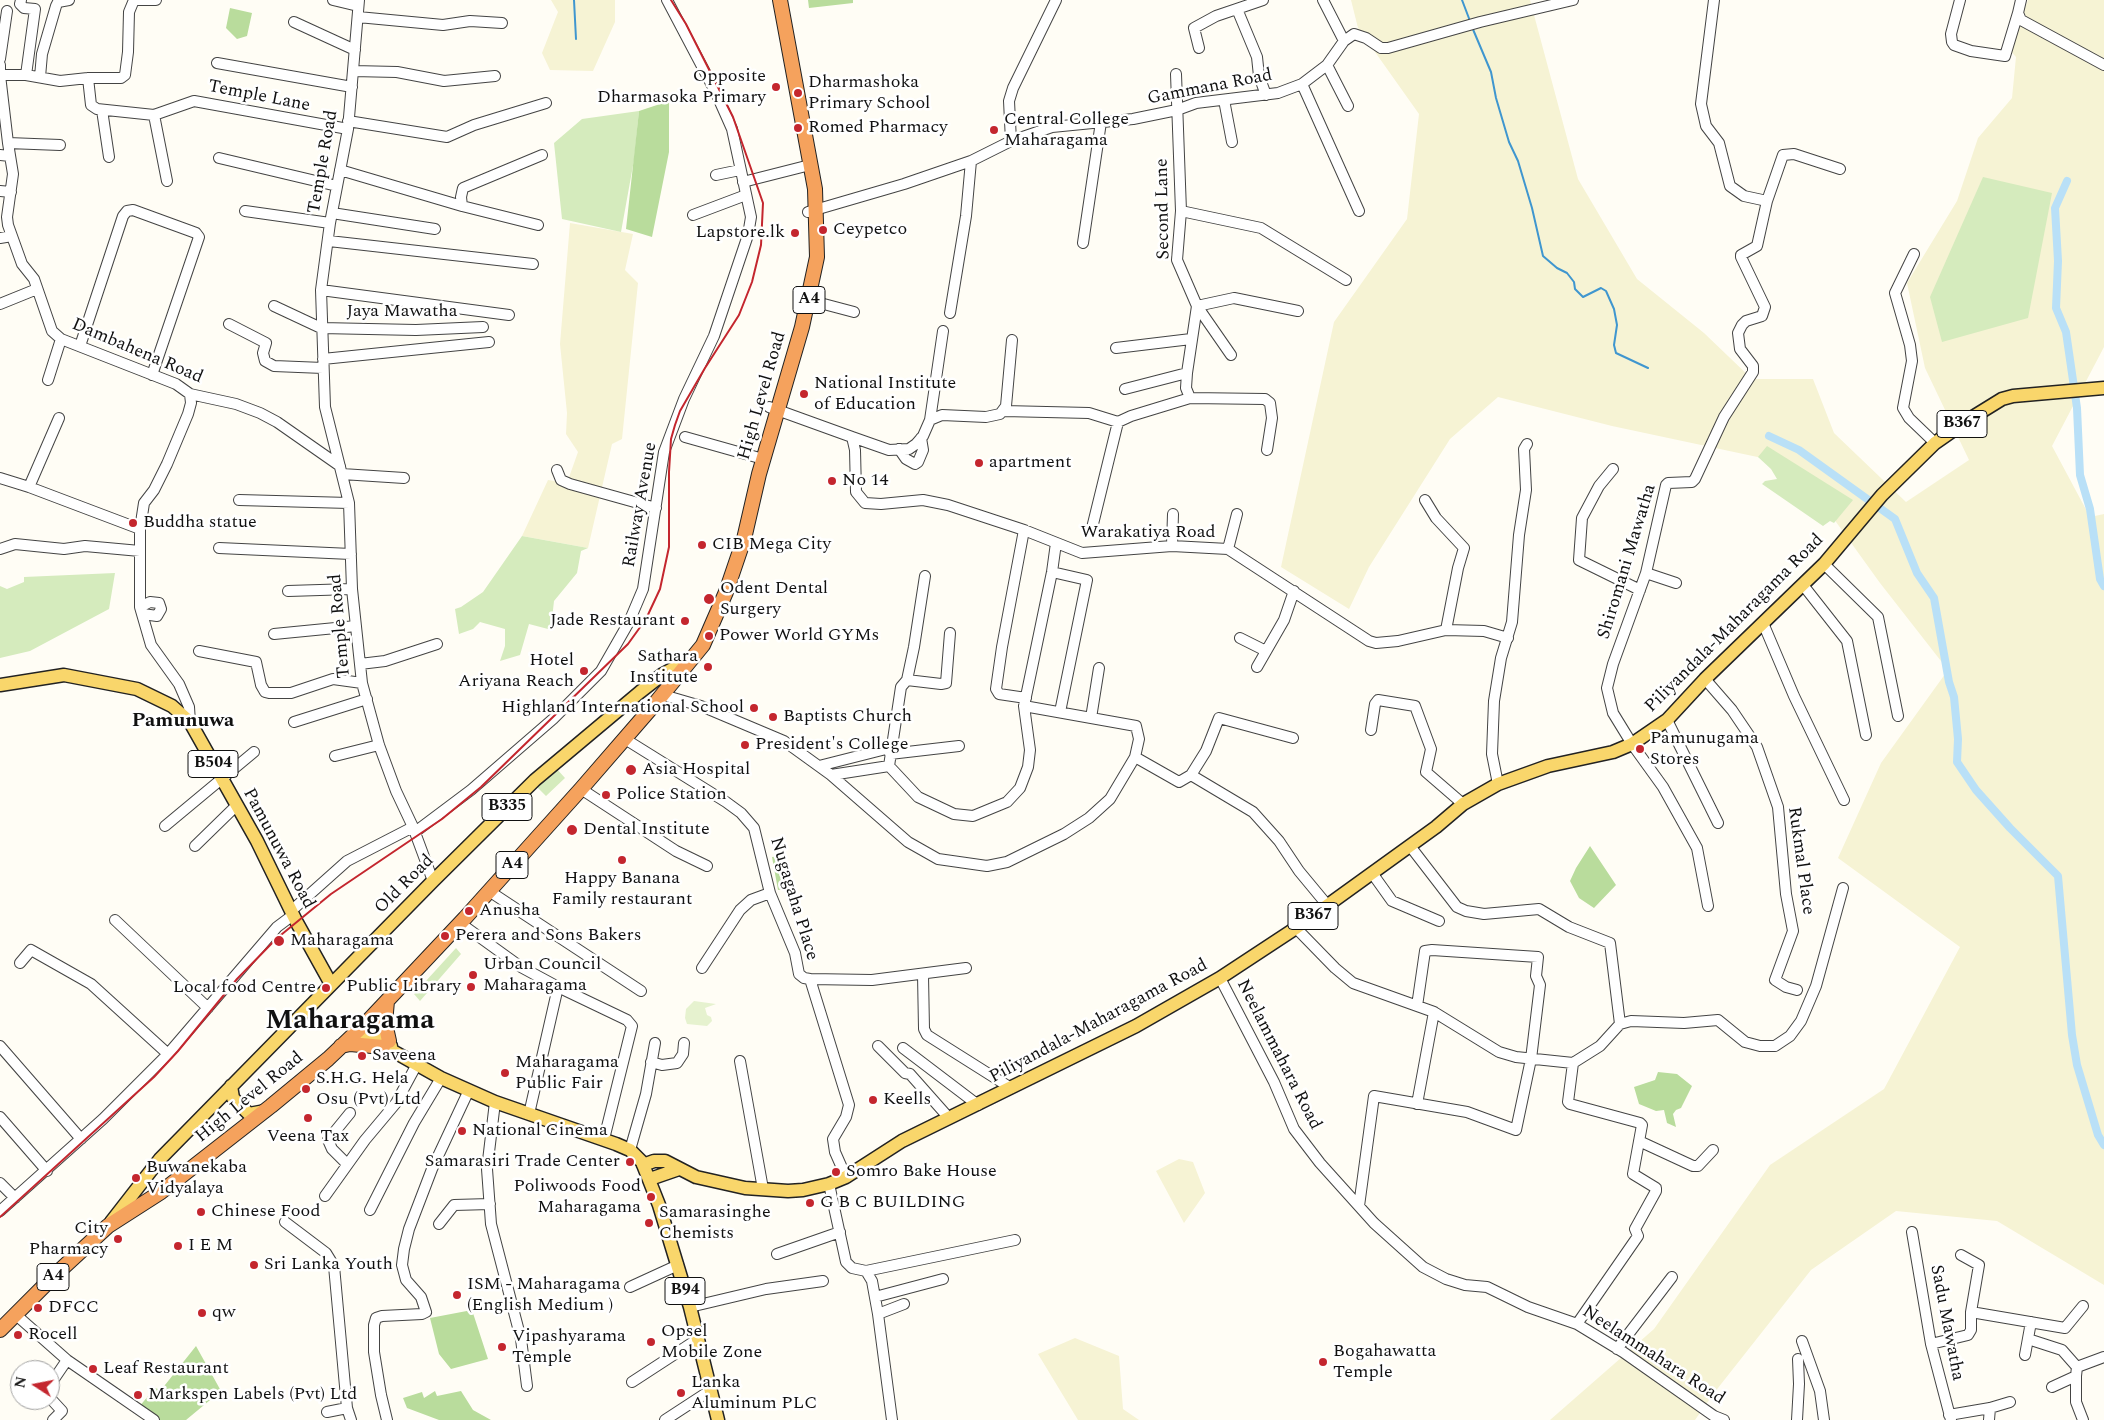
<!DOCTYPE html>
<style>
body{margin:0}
#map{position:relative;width:2104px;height:1420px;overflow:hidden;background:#fffdf5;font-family:Spectral,serif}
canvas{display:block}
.north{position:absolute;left:10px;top:1360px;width:50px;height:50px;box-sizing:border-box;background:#fff;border:1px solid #a0a0a0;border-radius:50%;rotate:281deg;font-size:14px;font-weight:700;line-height:20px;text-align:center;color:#111}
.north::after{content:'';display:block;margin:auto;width:18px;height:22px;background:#c4262e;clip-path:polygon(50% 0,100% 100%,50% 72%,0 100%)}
</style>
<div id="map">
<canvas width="2104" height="1420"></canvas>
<div class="north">N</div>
</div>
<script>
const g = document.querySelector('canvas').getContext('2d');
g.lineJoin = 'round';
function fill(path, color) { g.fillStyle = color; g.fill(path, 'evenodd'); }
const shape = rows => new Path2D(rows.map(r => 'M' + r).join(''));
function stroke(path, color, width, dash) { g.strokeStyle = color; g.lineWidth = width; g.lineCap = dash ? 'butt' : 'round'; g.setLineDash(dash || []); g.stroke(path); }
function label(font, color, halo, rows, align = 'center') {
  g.font = font + ' Spectral,serif'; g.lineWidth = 5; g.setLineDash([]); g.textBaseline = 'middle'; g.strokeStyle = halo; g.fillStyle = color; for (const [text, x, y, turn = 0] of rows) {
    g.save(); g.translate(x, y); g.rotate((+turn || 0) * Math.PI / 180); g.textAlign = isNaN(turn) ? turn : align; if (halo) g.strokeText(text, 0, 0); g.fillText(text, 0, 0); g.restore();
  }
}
const farmland = shape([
 [551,0,615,0,615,22,593,71,550,70,542,53,558,12],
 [1351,0,1530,0,1578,179,1637,279,1704,333,1752,379,1813,379,1834,433,1906,502,1969,460,1925,368,1907,283,1957,201,1978,138,2012,98,2016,57,2009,49,2028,0,2104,0,2104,347,2052,446,2090,517,2104,514,2104,1285,1997,1221,1896,1211,1811,1270,1714,1393,1695,1420,1550,1420,1654,1329,1770,1165,1884,1089,1960,947,1838,858,1881,763,1948,670,1880,583,1795,465,1612,426,1498,397,1450,439,1369,567,1349,609,1281,567,1334,322,1407,219,1419,114,1358,28],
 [570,223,633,234,625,270,638,283,622,439,612,444,588,548,522,536,548,480,567,483,578,452,566,434,567,413,560,344],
 [1179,1159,1193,1162,1205,1193,1184,1223,1156,1171],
 [1075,1338,1119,1356,1123,1409,1139,1420,1078,1420,1038,1354]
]);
const green = shape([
 [639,111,634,160,621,232,562,219,554,143,582,119],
 [1983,177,2052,193,2028,318,1942,342,1930,297],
 [1767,446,1853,500,1834,523,1830,521,1823,526,1762,484,1765,481,1777,479,1771,469,1758,457],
 [522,536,588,548,581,551,577,573,554,601,551,628,548,629,529,624,520,655,500,661,505,646,505,629,480,622,473,629,459,634,455,609,461,607,483,592],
 [115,573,109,609,30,651,0,658,0,586,7,589,24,582,24,577],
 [556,768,565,778,546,796,537,787],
 [456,948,461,954,420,1001,414,994]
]);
const forest = shape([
 [808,0,853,0,853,3,809,8],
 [230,8,252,13,247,36,237,39,226,28],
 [669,101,669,152,652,237,626,229,639,111],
 [1590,846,1616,885,1594,908,1579,898,1570,881,1576,868],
 [786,855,792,888,778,890,772,857],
 [1658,1072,1677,1074,1692,1086,1681,1108,1676,1110,1673,1114,1676,1127,1667,1123,1664,1110,1656,1111,1639,1104,1634,1087,1655,1080],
 [472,1310,488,1359,451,1369,439,1354,430,1318],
 [196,1346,221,1391,186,1420,157,1420,138,1408,155,1388,161,1390],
 [435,1391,437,1396,461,1391,473,1410,491,1420,439,1420,407,1408,403,1398,422,1392,424,1398]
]);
const pitch = shape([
 [694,1001,716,1004,705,1008,707,1015,711,1017,712,1021,707,1026,687,1024,685,1018,686,1009]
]);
const stream = shape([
 [574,0,576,39],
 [1462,0,1470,21],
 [1472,27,1491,72,1496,98,1509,142,1518,161,1532,208,1543,256,1557,268,1567,273,1574,282,1575,289,1583,297,1601,288,1606,291,1614,309,1617,325,1614,345,1616,353,1648,368]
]);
const canal = shape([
 [2067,181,2055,208,2058,261,2056,308,2066,332,2077,408,2080,475,2090,509,2100,579,2104,586],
 [1769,436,1799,450,1895,519,1917,573,1934,598,1949,682,1954,697,1958,739,1957,762,1976,790,2010,828,2058,876,2072,1035,2077,1065,2098,1135,2104,1145]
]);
const minor = shape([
 [21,0,20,4,24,8,35,9,26,75],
 [333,0,358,6],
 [359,0,348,129,330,223,321,290,325,407,349,503,352,589,362,683,379,745,396,791,413,827,433,881],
 [1323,0,1344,41],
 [1714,0,1701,104,1706,126,1719,143,1730,186,1744,196,1767,201],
 [1960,0,1951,34,1952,42,1954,45,1971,51,2005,56,2018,13],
 [2021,0,2018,13,2021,20,2104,65],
 [1237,9,1257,57,1259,76,1266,95],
 [358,17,443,25,470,21,502,23],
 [294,22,355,50],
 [1199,48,1194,28,1216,16,1263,0],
 [0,59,7,11],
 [217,63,352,87],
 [0,65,0,75,26,75,60,81,88,78,121,78,125,75,128,52,129,12,134,0,156,0],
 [1327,65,1348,106],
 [353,71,397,72,444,81,495,76],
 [1176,74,1181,211,1177,260,1197,306,1187,373,1186,388,1190,398],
 [0,75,8,143,13,174,7,217,8,225,22,264,34,279,52,331,61,339,176,384,190,394,236,404,260,413,277,422,340,466],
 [40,77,42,54,56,6,58,2,69,0],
 [88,78,91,105,97,109,154,115,194,101,348,129],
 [1302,84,1359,211],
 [1224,100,1232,142],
 [102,110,109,157],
 [154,115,167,181],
 [348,121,447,137,474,125,546,103],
 [1011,141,1009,101,1013,88,1056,0],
 [8,143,60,145],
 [0,155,10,156],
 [219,158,337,186],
 [340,170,462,206,461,197,463,188,542,155],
 [716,175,740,170],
 [743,182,810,165],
 [0,191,11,192],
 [462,206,538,225],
 [245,211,330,223],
 [1181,211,1261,228,1346,280],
 [808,212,904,184,971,161,1011,141,1052,127,1133,119,1177,110,1196,103,1278,93,1302,84,1327,65,1344,41,1354,34,1366,38,1381,48,1388,48,1480,22,1573,0],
 [332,213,435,229],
 [693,215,746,195],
 [0,238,12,236],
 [329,241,533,264],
 [1083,243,1101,122],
 [1914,254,1895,293,1910,345,1912,361,1903,408,1909,418,1935,443],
 [321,290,509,315],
 [801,298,854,312],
 [0,304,37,289],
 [274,306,321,328,416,330,483,327],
 [950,313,966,216,971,161],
 [229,324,266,343,263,353,265,361,274,366,323,368],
 [80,346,123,216,127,211,133,210,196,233,199,237,152,375],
 [1116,348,1191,339],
 [1231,355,1197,306,1234,298,1298,311],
 [323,359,489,342],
 [48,380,61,339],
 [1125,389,1187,373],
 [769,407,852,437,855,450,856,492,865,503,881,504,923,500,948,505,1024,530,1082,553,1172,546,1228,549,1369,641,1376,643,1398,641,1446,630,1484,631,1508,638],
 [1004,411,1089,413,1118,422,1131,416,1190,398,1265,399,1270,403,1272,418,1267,450],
 [930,420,943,331],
 [685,437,756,457],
 [852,437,889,450,909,449,916,444,923,436,930,420,942,415,986,417,1000,414,1006,406,1012,340],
 [899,449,906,459,915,464,918,462,923,450,921,438],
 [1613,469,1599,486,1582,518,1579,560,1640,590],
 [557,470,561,480,570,484,656,508],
 [342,474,404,478],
 [0,478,29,487,140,529],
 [29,487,59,418],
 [239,500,349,503],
 [1425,500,1436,518,1464,548,1458,568,1446,630],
 [1092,528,1118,422],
 [1024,530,1002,647,996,689,999,694,1026,698],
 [1172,546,1173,514],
 [219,548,351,554],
 [0,549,15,544,64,549,85,546,140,551],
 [1228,549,1237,514],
 [1824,564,1878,617,1898,716],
 [1052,572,1087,580,1060,712],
 [1646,573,1676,583],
 [1803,585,1847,641,1866,735],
 [288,591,352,589],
 [140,607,150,602,159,603,161,609,157,616,143,614],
 [1763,623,1794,696,1844,800],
 [274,634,356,626],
 [1240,638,1266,651],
 [199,651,256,662,261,685,265,692,269,693,291,693,333,679,362,683],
 [360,664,385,661,437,644],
 [1257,667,1284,620,1294,591],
 [1705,679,1732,710,1757,747,1778,807,1786,894,1793,931,1775,980,1786,987,1797,990],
 [907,680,941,684,946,683,950,633],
 [663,695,701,706,784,741,831,775,908,842,938,859,987,866,1007,862,1064,834,1089,818,1110,799,1135,757,1179,782,1191,775,1253,812,1279,841,1299,871,1328,906],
 [1024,706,1136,726,1139,739,1135,757],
 [1091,718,1099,668],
 [1667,720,1718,823],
 [190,722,189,707,179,684,151,645,140,607,140,529,144,503,154,490,167,464,188,414,191,403,190,394],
 [294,722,367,699],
 [1371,730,1375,704,1378,700,1415,706,1431,749,1426,772,1463,804],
 [625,739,726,802,741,813,754,828,770,893,795,953,799,974,804,978,810,979,849,1105,846,1117,833,1139,835,1152,846,1177],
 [890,754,959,746],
 [335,756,379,745],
 [819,766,890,748],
 [889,766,918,797,954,814,973,816,1007,802,1020,788,1028,767,1030,750,1024,706,1052,572,1056,543],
 [831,775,889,766,901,687,907,680,914,647,925,576],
 [1191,775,1206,751,1219,718,1293,738],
 [1498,784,1492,754,1494,701,1501,658,1512,622,1519,535,1526,490,1524,449,1527,444],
 [581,789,676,851,707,866],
 [165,826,254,752],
 [415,832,471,790,553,719,601,671,629,622,643,589,664,452,684,399,714,336,748,235,751,217,732,129,716,93,667,0],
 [195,846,236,806],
 [1410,846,1457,907,1466,911,1484,914,1539,909,1569,927,1610,943,1620,1024],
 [1372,873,1392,901,1439,921],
 [489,891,641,991],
 [1708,906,1697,848,1663,787,1632,744,1613,713,1607,688,1613,664,1646,573,1666,485,1668,483,1692,482,1695,479,1724,417,1753,372,1753,366,1740,349,1738,333,1742,325,1746,321,1762,316,1765,307,1741,257,1741,255,1757,246,1767,201,1783,155,1794,154,1840,169],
 [291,911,347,861,413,827],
 [115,920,208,1008],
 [460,923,521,967,558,987,627,1020,632,1026,604,1139],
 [1296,928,1335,968,1353,983,1434,1012,1499,1052,1516,1057,1573,1063,1600,1046,1620,1024,1631,1021,1684,1023,1718,1020,1745,1042,1760,1046,1775,1046,1790,1036,1801,1021,1816,986,1843,888],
 [20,963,31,950,91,984,168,1054],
 [702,968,740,910,751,900,770,893],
 [923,975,924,1029,927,1035,1011,1088],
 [1220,978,1274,1082,1294,1129,1320,1163,1374,1223,1423,1267,1446,1279,1465,1285,1487,1287,1528,1307,1577,1324,1623,1352,1714,1416,1724,1420],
 [810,979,872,980,966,968],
 [0,1046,81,1139],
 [878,1046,905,1073,910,1074,949,1118],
 [903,1048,978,1105],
 [740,1061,763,1189],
 [651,1062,662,1065,677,1063,683,1054,684,1043],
 [1573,1063,1568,1102,1570,1104,1640,1123,1642,1125,1633,1174,1656,1188,1656,1191,1635,1229,1638,1236,1577,1324],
 [495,1102,487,1169,491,1224,521,1339,527,1386],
 [1417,1104,1434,1012],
 [529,1114,558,987],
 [0,1117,47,1171],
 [1639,1141,1693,1166,1698,1166,1713,1150],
 [630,1150,646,1094,655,1043],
 [347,1164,332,1149,328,1140,350,1113],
 [0,1183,15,1198],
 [829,1184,846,1262,852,1268,866,1271,872,1281,878,1314,892,1420],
 [325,1196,365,1140,396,1103,417,1064],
 [1359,1206,1374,1096,1467,1112,1516,1130,1531,1059,1540,985,1536,976,1538,957,1432,950,1425,951,1417,1006],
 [370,1210,414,1123,441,1078],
 [0,1211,103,1119,168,1054,277,927,293,915],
 [285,1222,326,1253,334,1266,347,1408],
 [439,1224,454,1205,490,1204],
 [1912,1232,1931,1344,1951,1420],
 [777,1254,840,1232],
 [866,1271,1015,1240],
 [630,1287,678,1265],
 [875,1297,943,1279],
 [690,1307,766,1289,823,1281],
 [1971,1312,2065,1328,2083,1306],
 [15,1314,67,1360,154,1420],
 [878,1314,904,1304],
 [2028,1339,2062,1350,2077,1367],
 [1802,1341,1820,1391,1824,1420],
 [1931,1344,1968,1335,1971,1330,1971,1312,1979,1265,1961,1255],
 [1617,1349,1672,1277],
 [2025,1355,2031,1322],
 [2076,1376,2076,1402,2083,1420],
 [632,1382,698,1339],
 [50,1385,67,1360],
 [2052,1387,2076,1376,2077,1367,2104,1357],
 [50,1398,62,1411,53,1420],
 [327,1412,347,1408,351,1420],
 [1949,1415,1990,1408,2010,1402],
 [387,1420,381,1395,374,1352,374,1325,376,1318,382,1316,422,1314,426,1312,421,1297,406,1280,402,1265,404,1249,409,1229,432,1169,469,1090],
 [665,1420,711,1390],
 [1797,1420,1799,1384,1798,1359],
 [1989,1420,1990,1408]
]);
const major = shape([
 [0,685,64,675,137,689,172,706,190,722,257,841,296,921,331,984],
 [368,1021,391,1046],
 [357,1031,441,1078,495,1102,616,1144,630,1150,642,1162,659,1205,690,1307,718,1420],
 [231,1086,233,1098,249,1114,265,1111],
 [643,1165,654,1161,665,1161,696,1177,745,1188,788,1191,803,1190,829,1184,846,1177,902,1141,1136,1026,1220,978,1296,928,1436,827,1463,804,1498,784,1548,766,1613,752,1632,744,1667,720,1705,679,1824,564,1882,495,1935,443,1968,420,2002,399,2013,396,2104,388],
 [650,1179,679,1169],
 [111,1222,160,1159,433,881,535,780,640,692,663,674,689,660]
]);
const highway = shape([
 [387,1001,385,1023,389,1041],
 [341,1046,350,1044,383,1047],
 [0,1330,56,1274,108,1226,161,1192,271,1106,328,1059,368,1021,465,918,581,789,653,706,703,645,726,592,744,539,759,474,802,327,817,257,815,189,780,0]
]);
const rail = shape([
 [0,1217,154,1077,178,1051,237,979,276,939,331,894,442,819,481,787,628,644,646,619,660,589,669,547,669,472,671,439,675,425,680,411,705,368,739,315,752,282,761,245,763,203,733,117,686,24,671,0]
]);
const markers = [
 [776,87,5,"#c4262e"],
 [798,93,5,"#c4262e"],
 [798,128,5,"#c4262e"],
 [994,130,5,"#c4262e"],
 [823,230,5,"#c4262e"],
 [795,233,5,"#c4262e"],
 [804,394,5,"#c4262e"],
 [979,463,5,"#c4262e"],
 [832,481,5,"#c4262e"],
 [133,523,5,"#c4262e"],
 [702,545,5,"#c4262e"],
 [709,599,6,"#c4262e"],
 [685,621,5,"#c4262e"],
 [709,636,5,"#c4262e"],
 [708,667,5,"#c4262e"],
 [584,671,5,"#c4262e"],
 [754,708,5,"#c4262e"],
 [773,717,5,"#c4262e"],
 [745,745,5,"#c4262e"],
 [1640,749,5,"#c4262e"],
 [631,770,6,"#c4262e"],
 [606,795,5,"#c4262e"],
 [572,830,6,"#c4262e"],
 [622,860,5,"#c4262e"],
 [469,911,5,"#c4262e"],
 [445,936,5,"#c4262e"],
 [279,941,6,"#c4262e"],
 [473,975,5,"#c4262e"],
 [471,987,5,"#c4262e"],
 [326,988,5,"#c4262e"],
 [362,1056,5,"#c4262e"],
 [505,1073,5,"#c4262e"],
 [306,1089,5,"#c4262e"],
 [873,1100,5,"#c4262e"],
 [308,1118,5,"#c4262e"],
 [462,1131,5,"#c4262e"],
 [630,1162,5,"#c4262e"],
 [836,1172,5,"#c4262e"],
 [136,1178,5,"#c4262e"],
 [651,1197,5,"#c4262e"],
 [810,1203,5,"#c4262e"],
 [201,1212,5,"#c4262e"],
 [649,1223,5,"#c4262e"],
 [118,1239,5,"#c4262e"],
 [178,1246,5,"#c4262e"],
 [254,1265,5,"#c4262e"],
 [457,1295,5,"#c4262e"],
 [38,1308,5,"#c4262e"],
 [202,1313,5,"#c4262e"],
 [18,1335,5,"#c4262e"],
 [651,1342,5,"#c4262e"],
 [502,1347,5,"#c4262e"],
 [1323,1362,5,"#c4262e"],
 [93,1369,5,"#c4262e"],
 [681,1393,5,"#c4262e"],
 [138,1395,5,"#c4262e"]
];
const shields = [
 [809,300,32],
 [1962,424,50],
 [213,764,50],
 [507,807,50],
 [512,865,32],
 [1313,916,50],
 [53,1277,32],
 [685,1291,40]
];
const shieldNames = [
 ["A4",809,300],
 ["B367",1962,424],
 ["B504",213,764],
 ["B335",507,807],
 ["A4",512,865],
 ["B367",1313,916],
 ["A4",53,1277],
 ["B94",685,1291]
];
const poiNames = [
 ["Opposite",766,77,"right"],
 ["Dharmasoka Primary",766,98,"right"],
 ["Dharmashoka",808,83],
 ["Primary School",808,104],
 ["Central College",1004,120],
 ["Maharagama",1004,141],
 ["Romed Pharmacy",808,128],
 ["Ceypetco",833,230],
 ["Lapstore.lk",785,233,"right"],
 ["National Institute",814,384],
 ["of Education",814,405],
 ["apartment",989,463],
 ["No 14",842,481],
 ["Buddha statue",143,523],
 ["CIB Mega City",712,545],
 ["Odent Dental",720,589],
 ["Surgery",720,610],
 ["Jade Restaurant",675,621,"right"],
 ["Power World GYMs",719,636],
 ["Sathara",698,657,"right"],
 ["Institute",698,678,"right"],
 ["Hotel",574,661,"right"],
 ["Ariyana Reach",574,682,"right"],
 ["Highland International School",744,708,"right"],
 ["Baptists Church",783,717],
 ["Pamunugama",1650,739],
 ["Stores",1650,760],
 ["President's College",755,745],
 ["Asia Hospital",642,770],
 ["Police Station",616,795],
 ["Dental Institute",583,830],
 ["Happy Banana",622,879,"center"],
 ["Family restaurant",622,900,"center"],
 ["Anusha",479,911],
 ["Perera and Sons Bakers",455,936],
 ["Maharagama",290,941],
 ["Urban Council",483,965],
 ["Maharagama",483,986],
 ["Public Library",461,987,"right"],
 ["Local food Centre",316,988,"right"],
 ["Saveena",372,1056],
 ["Maharagama",515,1063],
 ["Public Fair",515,1084],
 ["S.H.G. Hela",316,1079],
 ["Osu (Pvt) Ltd",316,1100],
 ["Keells",883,1100],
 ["National Cinema",472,1131],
 ["Veena Tax",308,1137,"center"],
 ["Samarasiri Trade Center",620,1162,"right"],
 ["Buwanekaba",146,1168],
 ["Vidyalaya",146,1189],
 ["Somro Bake House",846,1172],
 ["Poliwoods Food",641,1187,"right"],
 ["Maharagama",641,1208,"right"],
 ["G B C BUILDING",820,1203],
 ["Chinese Food",211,1212],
 ["Samarasinghe",659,1213],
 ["Chemists",659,1234],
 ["City",108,1229,"right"],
 ["Pharmacy",108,1250,"right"],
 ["I E M",188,1246],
 ["Sri Lanka Youth",264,1265],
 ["ISM - Maharagama",467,1285],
 ["(English Medium )",467,1306],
 ["DFCC",48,1308],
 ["qw",212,1313],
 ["Opsel",661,1332],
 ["Mobile Zone",661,1353],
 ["Rocell",28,1335],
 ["Vipashyarama",512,1337],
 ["Temple",512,1358],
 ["Bogahawatta",1333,1352],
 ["Temple",1333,1373],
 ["Leaf Restaurant",103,1369],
 ["Lanka",691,1383],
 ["Aluminum PLC",691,1404],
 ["Markspen Labels (Pvt) Ltd",148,1395]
];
const streetNames = [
 ["Gammana Road",1210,88,-11],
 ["Temple Lane",259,97,11],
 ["Temple Road",324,162,-80],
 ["Second Lane",1164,209,-91],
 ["Jaya Mawatha",402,312],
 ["Dambahena Road",137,352,23],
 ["High Level Road",763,396,-74],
 ["Railway Avenue",641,505,-80],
 ["Warakatiya Road",1148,533],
 ["Shiromani Mawatha",1628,562,-73],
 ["Piliyandala-Maharagama Road",1735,624,-45],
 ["Temple Road",341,626,-95],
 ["Pamunuwa Road",278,849,62],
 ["Rukmal Place",1800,861,82],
 ["Old Road",405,885,-45],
 ["Nugagaha Place",793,899,73],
 ["Piliyandala-Maharagama Road",1099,1022,-28],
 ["Neelammahara Road",1278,1055,63],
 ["High Level Road",250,1098,-39],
 ["Sadu Mawatha",1946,1323,79],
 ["Neelammahara Road",1653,1356,33]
];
const quarterNames = [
 ["Pamunuwa",183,722]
];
const townNames = [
 ["Maharagama",350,1023]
];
fill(farmland, '#f6f3d4');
fill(green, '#d5ebbd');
fill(forest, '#b9dc9c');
fill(pitch, '#e6f2cf');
stroke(stream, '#3f96cf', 2);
stroke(canal, '#b9e0f7', 8);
stroke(minor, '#444', 12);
stroke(major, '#222', 15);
stroke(highway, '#222', 16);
stroke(minor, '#fff', 10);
stroke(major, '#f9d66b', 12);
stroke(highway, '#f5a25d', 14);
stroke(rail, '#c4262e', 2);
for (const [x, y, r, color] of markers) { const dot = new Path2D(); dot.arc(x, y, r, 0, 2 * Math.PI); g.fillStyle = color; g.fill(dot); stroke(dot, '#fff', 2); }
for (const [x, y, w] of shields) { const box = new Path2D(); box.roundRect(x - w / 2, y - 13.5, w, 27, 4); g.fillStyle = '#fff'; g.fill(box); stroke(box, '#111', 1); }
label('bold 16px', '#111', null, shieldNames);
label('18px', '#111', '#fff', poiNames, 'left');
label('18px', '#111', '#fff', streetNames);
label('bold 20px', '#111', '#fff', quarterNames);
label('bold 28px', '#111', '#fff', townNames);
</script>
